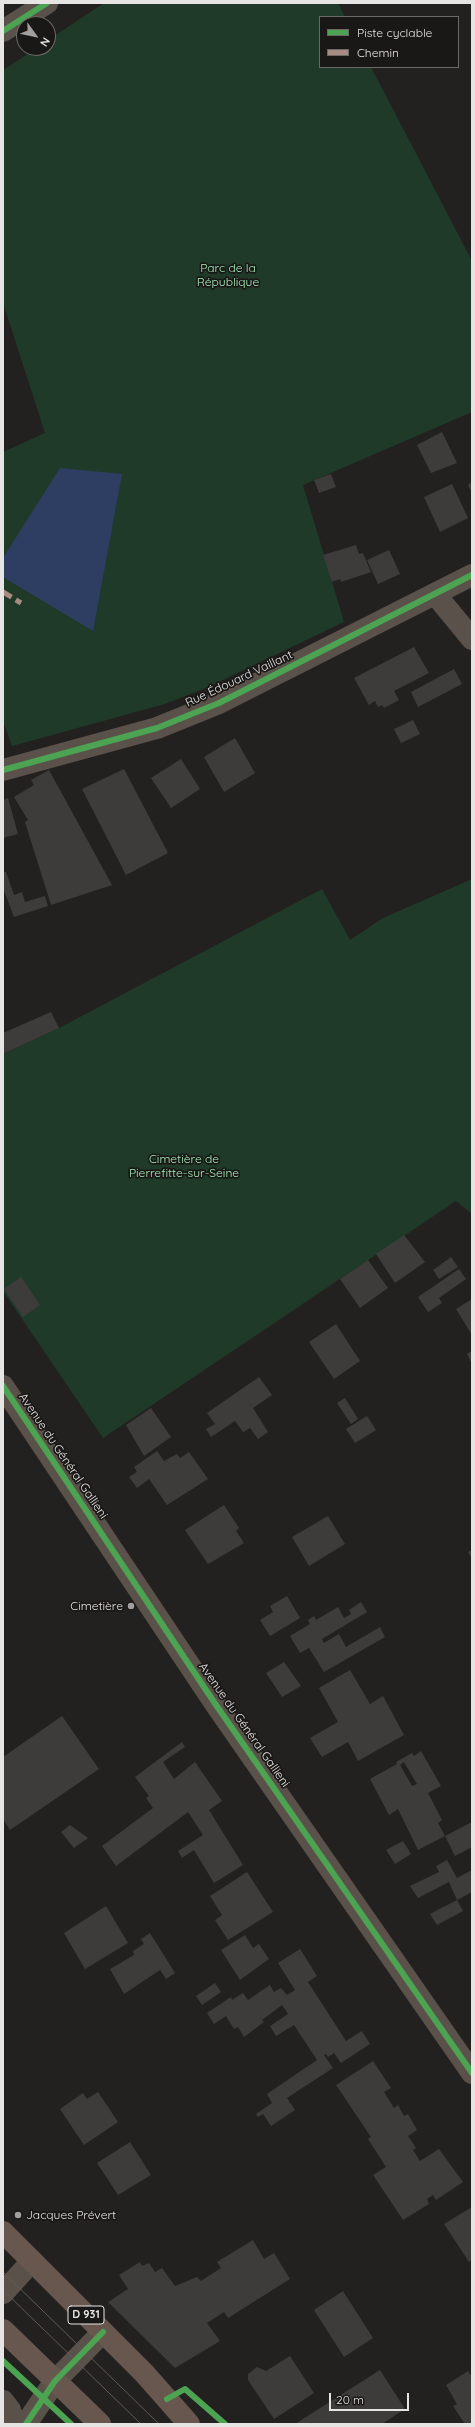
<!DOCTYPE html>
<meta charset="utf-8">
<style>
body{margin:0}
#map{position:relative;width:475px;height:2427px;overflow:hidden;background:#232120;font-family:Quicksand,sans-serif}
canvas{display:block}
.frame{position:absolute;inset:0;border:4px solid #e7e5e4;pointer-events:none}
.legend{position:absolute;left:319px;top:16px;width:140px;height:52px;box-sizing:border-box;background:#1a1816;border:1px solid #6c6a68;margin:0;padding:5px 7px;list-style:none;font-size:12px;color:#e7e5e4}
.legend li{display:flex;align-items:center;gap:8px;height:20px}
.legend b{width:20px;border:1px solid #6c6a68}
.north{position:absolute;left:16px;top:16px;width:40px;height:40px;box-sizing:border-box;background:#1a1816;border:1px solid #6c6a68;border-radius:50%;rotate:123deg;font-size:11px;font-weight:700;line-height:16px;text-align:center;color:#e7e5e4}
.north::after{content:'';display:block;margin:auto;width:14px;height:18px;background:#a2a09f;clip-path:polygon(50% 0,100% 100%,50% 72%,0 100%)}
.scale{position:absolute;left:329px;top:2393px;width:80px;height:18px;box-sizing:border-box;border:2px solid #e7e5e4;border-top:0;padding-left:5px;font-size:12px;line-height:14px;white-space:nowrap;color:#e7e5e4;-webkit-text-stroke:3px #1a1816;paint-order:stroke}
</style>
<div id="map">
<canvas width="475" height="2427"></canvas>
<div class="frame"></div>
<ul class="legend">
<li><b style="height:5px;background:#4ca352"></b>Piste cyclable</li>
<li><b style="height:5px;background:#a88b81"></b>Chemin</li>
</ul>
<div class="north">N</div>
<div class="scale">20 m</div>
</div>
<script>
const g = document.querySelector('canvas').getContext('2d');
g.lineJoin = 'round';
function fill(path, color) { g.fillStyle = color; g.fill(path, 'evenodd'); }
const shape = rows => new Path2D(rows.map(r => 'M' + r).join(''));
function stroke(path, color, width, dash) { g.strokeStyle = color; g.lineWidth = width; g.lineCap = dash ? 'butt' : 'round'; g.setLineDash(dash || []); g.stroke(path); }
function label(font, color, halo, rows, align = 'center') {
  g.font = font + ' Quicksand,sans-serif'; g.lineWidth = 3.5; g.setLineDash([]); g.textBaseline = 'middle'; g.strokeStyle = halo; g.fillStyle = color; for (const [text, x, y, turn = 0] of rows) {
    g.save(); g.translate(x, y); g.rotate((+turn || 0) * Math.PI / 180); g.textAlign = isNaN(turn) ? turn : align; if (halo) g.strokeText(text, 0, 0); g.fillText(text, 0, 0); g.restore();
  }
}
const green = shape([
 [104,3,338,3,345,17,320,17,320,67,371,67,472,261,472,412,303,485,344,622,208,687,165,704,12,746,3,721,3,452,45,433,3,303,3,70,37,48,48,48,48,40],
 [472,879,472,1214,456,1201,103,1438,3,1291,3,1054,59,1028,322,889,350,940,383,918]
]);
const water = shape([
 [60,468,122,474,93,631,3,577,3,558]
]);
const building = shape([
 [442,432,457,463,431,473,417,445],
 [331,474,336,487,319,493,314,480],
 [472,482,472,493,468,485],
 [452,484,468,518,440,532,424,497],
 [356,545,359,554,363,553,371,572,341,582,340,579,332,582,323,555],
 [389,550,400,574,378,584,367,560],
 [414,647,429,673,394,691,399,700,384,708,382,705,378,707,375,701,369,705,354,678],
 [454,669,462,684,418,707,411,692],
 [413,720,420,734,401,743,394,729],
 [235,738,255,773,224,792,204,757],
 [181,759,200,789,171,808,151,778],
 [124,769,168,853,126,875,82,789],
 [49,770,112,885,51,905,25,822,28,820,14,797,34,785,31,780],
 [8,798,18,834,3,838,3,800],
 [3,872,6,872,14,895,22,892,25,902,45,896,48,906,14,917,3,888],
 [51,1012,59,1028,3,1054,3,1033],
 [404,1235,425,1262,395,1283,376,1254],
 [451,1257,458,1267,439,1279,433,1270],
 [368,1260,388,1288,360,1308,340,1279],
 [459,1269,466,1279,439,1298,442,1303,428,1312,418,1297],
 [21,1277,40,1305,23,1317,4,1289],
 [472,1299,472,1335,456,1309],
 [336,1324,360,1361,334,1379,309,1342],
 [472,1351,472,1364,467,1354],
 [259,1377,272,1395,253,1408,268,1432,258,1439,250,1428,243,1432,235,1421,211,1437,206,1429,215,1424,207,1413],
 [345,1398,358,1419,351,1424,337,1403],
 [151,1408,171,1437,144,1456,126,1425],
 [367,1416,376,1430,355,1443,346,1429],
 [157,1451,164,1461,177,1454,180,1458,189,1452,208,1479,167,1505,149,1479,137,1488,129,1477,137,1472,134,1467],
 [224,1505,239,1528,236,1531,244,1543,208,1564,185,1530],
 [328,1516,345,1544,309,1566,292,1537],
 [472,1550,472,1559,468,1552],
 [287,1596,300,1618,270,1636,260,1620,273,1612,270,1606],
 [361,1602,367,1612,322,1639,324,1643,339,1634,346,1647,380,1627,385,1637,324,1672,309,1648,300,1653,290,1636,310,1624,308,1620,314,1616,316,1620,338,1607,344,1618,351,1614,349,1610],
 [284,1662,301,1686,282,1697,266,1673],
 [350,1670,370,1704,383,1696,404,1735,358,1761,348,1742,322,1757,310,1738,338,1722,319,1688],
 [62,1716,99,1769,10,1830,3,1819,3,1757],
 [182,1742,185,1747,163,1762,174,1779,195,1762,222,1801,209,1810,243,1865,214,1883,194,1850,182,1858,178,1851,203,1835,188,1812,116,1866,102,1846,153,1808,146,1798,149,1796,135,1777],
 [421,1751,441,1786,428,1793,442,1820,438,1823,445,1836,418,1850,398,1809,389,1815,370,1779,397,1764,396,1762,412,1753,414,1756],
 [404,1762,417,1784,412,1786,400,1765],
 [472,1822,472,1847,455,1856,445,1836],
 [70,1825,88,1838,74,1848,61,1832],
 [403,1841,411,1854,395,1864,386,1850],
 [447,1860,457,1878,472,1870,472,1892,457,1900,449,1882,418,1898,410,1886,439,1872,436,1866],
 [247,1872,273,1912,228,1940,215,1920,222,1915,210,1896],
 [457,1900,463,1911,437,1925,430,1914],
 [106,1906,128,1943,85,1969,64,1933],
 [150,1933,175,1973,166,1979,160,1970,124,1994,110,1969,134,1955,133,1951,144,1944,141,1939],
 [245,1935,253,1948,259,1944,269,1959,240,1980,221,1950],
 [300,1949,317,1976,308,1982,346,2041,362,2031,370,2044,341,2063,334,2053,328,2057,326,2054,324,2055,333,2068,287,2098,295,2110,271,2126,263,2114,258,2117,256,2114,272,2103,267,2094,317,2060,294,2025,276,2036,270,2026,288,2014,282,2005,262,2020,264,2022,244,2037,238,2027,234,2029,226,2016,214,2024,207,2013,231,1997,232,2000,243,1993,248,2000,270,1985,274,1992,281,1988,287,1995,295,1990,278,1963],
 [215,1983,221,1992,202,2005,196,1996],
 [373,2061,391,2088,384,2092,394,2108,398,2105,404,2116,408,2114,417,2130,408,2136,416,2148,413,2150,420,2161,439,2149,463,2182,436,2200,433,2195,427,2199,429,2204,403,2220,373,2175,386,2167,368,2139,371,2137,336,2085],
 [98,2092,118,2122,84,2145,60,2109,83,2093,87,2099],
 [130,2142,151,2175,118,2195,97,2163],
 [472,2207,472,2260,469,2262,444,2224],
 [253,2240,264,2259,274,2253,290,2279,228,2318,224,2312,207,2323,220,2341,175,2368,108,2302,128,2289,119,2275,140,2262,142,2266,149,2263,155,2272,162,2268,175,2286,197,2277,201,2281,221,2268,217,2262],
 [343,2291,373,2338,344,2357,314,2310],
 [290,2356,314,2393,274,2419,248,2380,248,2374,257,2367,266,2371],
 [380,2370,405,2409,382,2424,295,2424],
 [468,2371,472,2377,472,2424,465,2424,453,2406,457,2404,446,2385]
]);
const minor = shape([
 [3,31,47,3],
 [435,594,472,639],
 [3,770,157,728,219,703,472,575],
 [3,1386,216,1705,472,2073],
 [3,2293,32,2261],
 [3,2401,10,2410,14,2424],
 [26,2424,55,2381,103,2332]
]);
const major = shape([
 [3,2232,144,2373,189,2424],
 [3,2330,100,2424]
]);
const tram = shape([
 [3,2272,159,2424],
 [3,2290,141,2424]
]);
const quiet = shape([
 [3,592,21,603]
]);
const cycleway = shape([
 [3,31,47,3],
 [3,770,157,728,219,703,472,575],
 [3,1386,216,1705,472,2073],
 [3,2361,71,2424],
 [167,2399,185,2389,225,2424],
 [26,2424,55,2381,103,2332]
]);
const markers = [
 [131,1606,4,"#a2a09f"],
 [18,2215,4,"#a2a09f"]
];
const shields = [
 [86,2315,36]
];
const shieldNames = [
 ["D 931",86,2315]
];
const parkNames = [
 ["Parc de la",228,268],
 ["République",228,282],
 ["Cimetière de",184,1159],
 ["Pierrefitte-sur-Seine",184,1173]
];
const streetNames = [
 ["Rue Édouard Vaillant",239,679,-25],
 ["Avenue du Général Gallieni",63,1456,56],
 ["Avenue du Général Gallieni",244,1725,55]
];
const poiNames = [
 ["Cimetière",123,1606],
 ["Jacques Prévert",26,2215,"left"]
];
fill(green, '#1f3a28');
fill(water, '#2d3e62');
fill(building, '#3e3c3b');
stroke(minor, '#5a514b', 22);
stroke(major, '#67574e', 22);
stroke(tram, '#5f5a57', 1);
stroke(quiet, '#a88b81', 5, [10, 5]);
stroke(cycleway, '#4ca352', 6);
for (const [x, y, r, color] of markers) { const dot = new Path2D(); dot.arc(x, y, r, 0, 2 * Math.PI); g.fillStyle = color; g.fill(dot); stroke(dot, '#1a1816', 1.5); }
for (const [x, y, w] of shields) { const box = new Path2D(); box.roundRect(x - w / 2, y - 9, w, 18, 3); g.fillStyle = '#1a1816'; g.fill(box); stroke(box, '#e7e5e4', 1); }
label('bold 11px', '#e7e5e4', null, shieldNames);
label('12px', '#a5eebc', '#1a1816', parkNames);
label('12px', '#e7e5e4', '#1a1816', streetNames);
label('12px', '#e7e5e4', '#1a1816', poiNames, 'right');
</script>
